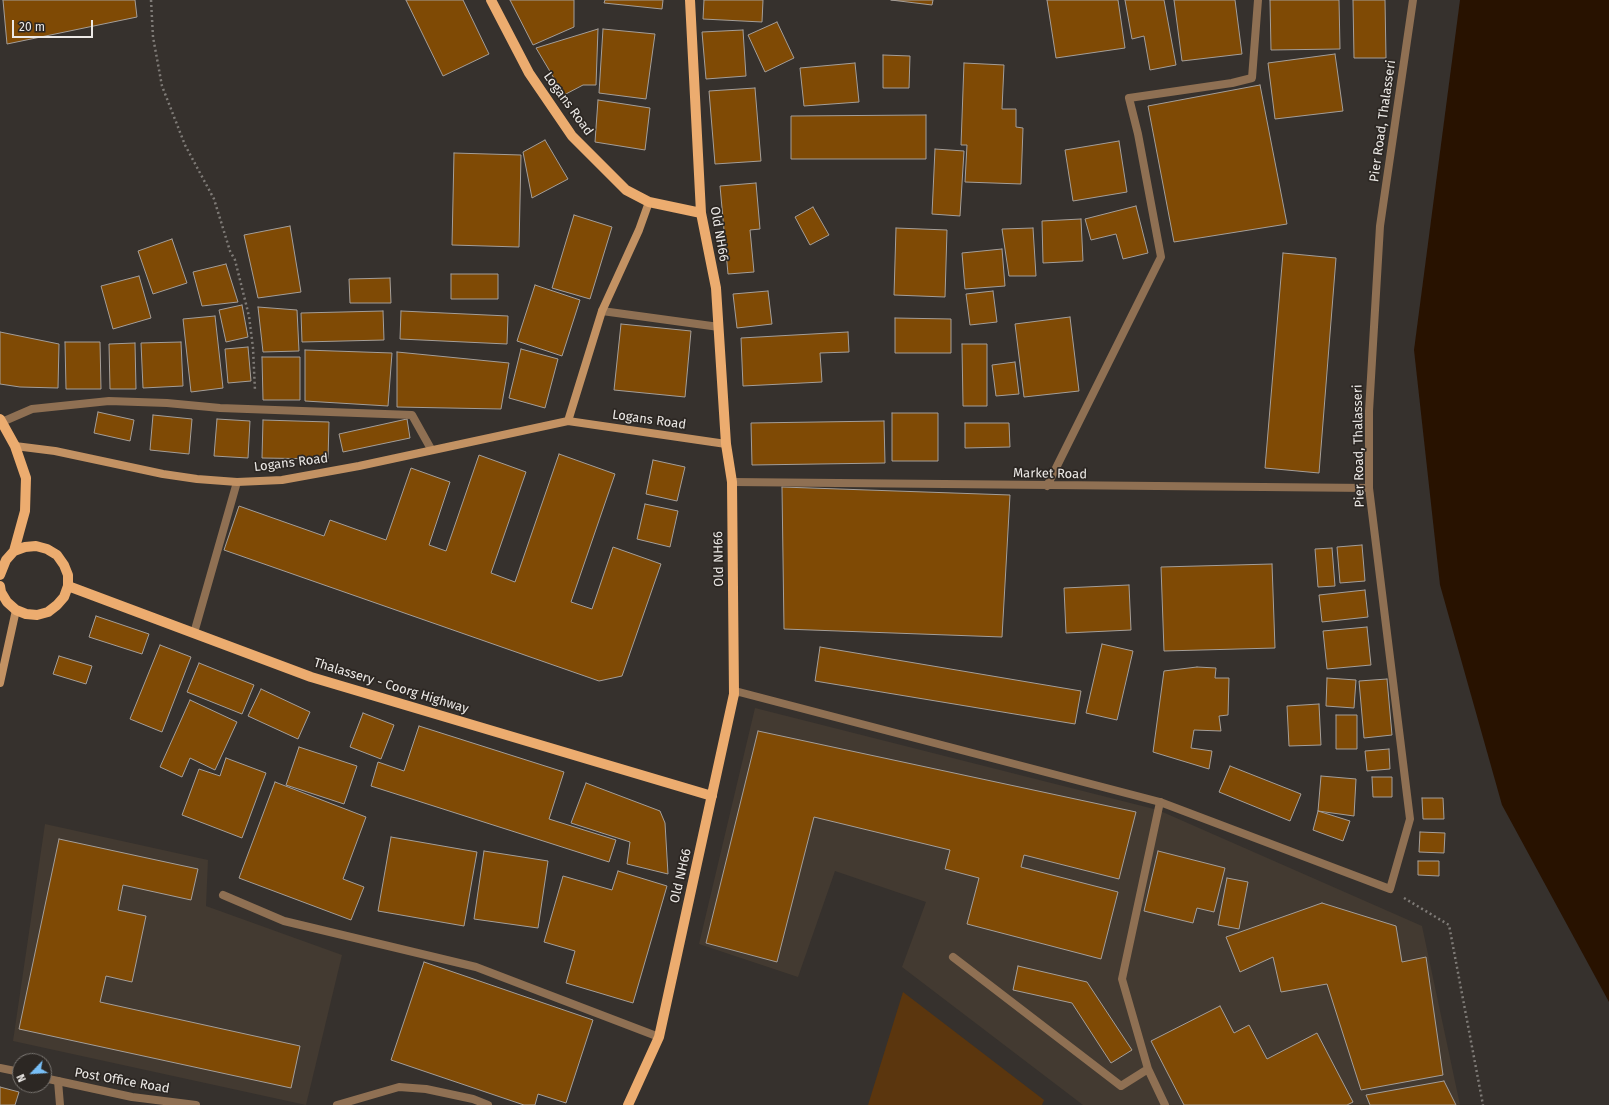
<!DOCTYPE html>
<style>
body{margin:0}
#map{position:relative;width:1609px;height:1105px;overflow:hidden;background:#36312d;font-family:"Fira Sans",sans-serif}
canvas{display:block}
.north{position:absolute;left:12px;top:1053px;width:40px;height:40px;box-sizing:border-box;background:#2c2723;border:1px solid #797571;border-radius:50%;rotate:245deg;font-size:11px;font-weight:700;line-height:16px;text-align:center;color:#ece9e6}
.north::after{content:'';display:block;margin:auto;width:14px;height:18px;background:#78bff7;clip-path:polygon(50% 0,100% 100%,50% 72%,0 100%)}
.scale{position:absolute;left:12px;top:20px;width:81px;height:18px;box-sizing:border-box;border:2px solid #ece9e6;border-top:0;padding-left:5px;font-size:12px;line-height:14px;white-space:nowrap;color:#ece9e6;-webkit-text-stroke:3px #2c2723;paint-order:stroke}
</style>
<div id="map">
<canvas width="1609" height="1105"></canvas>
<div class="north">N</div>
<div class="scale">20 m</div>
</div>
<script>
const g = document.querySelector('canvas').getContext('2d');
g.lineJoin = 'round';
function fill(path, color) { g.fillStyle = color; g.fill(path, 'evenodd'); }
const shape = rows => new Path2D(rows.map(r => 'M' + r).join(''));
function stroke(path, color, width, dash) { g.strokeStyle = color; g.lineWidth = width; g.lineCap = dash ? 'butt' : 'round'; g.setLineDash(dash || []); g.stroke(path); }
function label(font, color, halo, rows, align = 'center') {
  g.font = font + ' "Fira Sans",sans-serif'; g.lineWidth = 3.5; g.setLineDash([]); g.textBaseline = 'middle'; g.strokeStyle = halo; g.fillStyle = color; for (const [text, x, y, turn = 0] of rows) {
    g.save(); g.translate(x, y); g.rotate((+turn || 0) * Math.PI / 180); g.textAlign = isNaN(turn) ? turn : align; if (halo) g.strokeText(text, 0, 0); g.fillText(text, 0, 0); g.restore();
  }
}
const built = shape([
 [755,708,1158,810,1422,926,1460,1105,1083,1105,902,967,926,902,835,871,798,977,699,944],
 [45,824,208,860,206,906,342,955,306,1105,13,1041]
]);
const green = shape([
 [903,992,1044,1100,1042,1105,868,1105]
]);
const water = shape([
 [1460,0,1609,0,1609,1002,1502,805,1440,585,1414,350]
]);
const building = shape([
 [3,0,135,0,137,17,7,44,3,0],
 [406,0,463,0,489,54,443,76,406,0],
 [510,0,574,0,574,27,533,45,510,0],
 [605,0,663,0,662,9,604,3,605,0],
 [704,0,763,0,762,22,703,19,704,0],
 [891,0,933,0,932,5,891,0],
 [1047,0,1118,0,1125,48,1056,58,1047,0],
 [1125,0,1164,0,1176,65,1150,70,1144,36,1132,39,1125,0],
 [1174,0,1235,0,1242,54,1182,61,1174,0],
 [1270,0,1339,0,1340,49,1271,50,1270,0],
 [1353,0,1385,0,1386,58,1354,58,1353,0],
 [777,22,794,58,765,72,748,35,777,22],
 [598,29,596,85,583,85,564,95,536,48,598,29],
 [603,29,655,34,646,99,599,93,603,29],
 [743,30,746,76,706,79,702,32,743,30],
 [1335,54,1343,111,1275,119,1268,63,1335,54],
 [883,55,910,56,909,88,883,88,883,55],
 [855,63,859,102,804,106,800,68,855,63],
 [964,63,1004,65,1002,109,1016,109,1016,127,1023,128,1021,184,965,182,967,145,961,145,964,63],
 [1260,85,1287,224,1174,242,1148,106,1260,85],
 [755,88,761,161,715,164,709,91,755,88],
 [598,100,650,108,645,150,595,142,598,100],
 [926,115,926,159,791,159,791,116,926,115],
 [545,140,568,179,532,198,523,152,545,140],
 [1119,141,1127,192,1073,201,1065,150,1119,141],
 [935,149,964,151,960,216,932,214,935,149],
 [454,153,521,155,519,247,452,245,454,153],
 [756,183,760,229,750,230,754,272,728,274,720,186,756,183],
 [1136,206,1148,253,1123,259,1116,234,1091,240,1085,219,1136,206],
 [813,207,829,235,810,245,795,217,813,207],
 [574,215,612,227,590,299,552,288,574,215],
 [1081,219,1083,261,1043,263,1042,221,1081,219],
 [290,226,301,292,258,298,244,235,290,226],
 [896,228,947,230,945,297,894,295,896,228],
 [1033,228,1036,276,1009,276,1002,229,1033,228],
 [172,239,187,283,153,294,138,251,172,239],
 [1002,249,1005,286,965,289,962,253,1002,249],
 [1283,253,1336,258,1319,473,1265,468,1283,253],
 [226,264,238,302,202,306,193,272,226,264],
 [451,274,498,274,498,299,451,299,451,274],
 [139,276,151,318,113,329,101,286,139,276],
 [390,278,391,303,350,303,349,279,390,278],
 [535,285,580,300,562,356,517,341,535,285],
 [768,291,772,324,737,328,733,294,768,291],
 [993,291,997,322,970,325,966,294,993,291],
 [242,305,248,337,226,342,219,310,242,305],
 [258,307,297,310,299,351,263,352,258,307],
 [383,311,384,340,302,342,301,313,383,311],
 [401,311,508,316,507,344,400,339,401,311],
 [215,316,223,388,191,392,183,319,215,316],
 [1070,317,1079,391,1024,397,1015,324,1070,317],
 [895,318,951,319,951,353,895,353,895,318],
 [621,324,691,331,685,397,614,390,621,324],
 [0,332,59,344,58,388,20,387,0,384,0,332],
 [848,332,849,352,820,353,822,382,743,386,741,338,848,332],
 [65,342,100,342,101,389,66,389,65,342],
 [181,342,183,386,143,388,141,343,181,342],
 [135,343,136,389,110,389,109,344,135,343],
 [962,344,987,344,987,406,963,406,962,344],
 [248,347,251,381,228,383,225,349,248,347],
 [521,349,558,359,545,408,509,398,521,349],
 [305,350,392,353,388,406,305,401,305,350],
 [397,352,509,363,501,409,397,407,397,352],
 [262,357,300,357,300,400,263,400,262,357],
 [1015,362,1019,394,996,396,992,365,1015,362],
 [98,412,134,420,130,441,94,433,98,412],
 [892,413,938,413,938,461,892,461,892,413],
 [153,415,192,419,189,454,150,450,153,415],
 [217,419,250,421,248,458,214,456,217,419],
 [407,419,410,438,343,452,339,434,407,419],
 [263,420,329,422,328,459,262,458,263,420],
 [884,421,885,463,752,465,751,423,884,421],
 [965,423,1009,423,1010,447,965,448,965,423],
 [559,454,615,474,571,602,592,609,613,547,661,564,622,676,599,681,224,550,239,506,324,536,330,520,386,540,411,468,450,482,429,545,446,551,479,455,526,472,491,573,515,582,559,454],
 [653,460,685,467,677,501,646,494,653,460],
 [782,487,1010,495,1002,637,784,629,782,487],
 [645,504,678,511,670,547,637,539,645,504],
 [1362,545,1365,581,1340,583,1337,547,1362,545],
 [1332,548,1335,586,1318,587,1315,549,1332,548],
 [1272,564,1275,648,1164,651,1161,567,1272,564],
 [1129,585,1131,630,1066,633,1064,588,1129,585],
 [1365,590,1368,617,1322,622,1319,595,1365,590],
 [96,616,149,634,142,654,89,637,96,616],
 [1367,627,1371,665,1327,669,1323,631,1367,627],
 [1102,644,1133,651,1117,720,1086,713,1102,644],
 [160,645,191,657,162,732,130,719,160,645],
 [820,647,1081,691,1075,724,815,681,820,647],
 [59,656,92,666,86,684,53,674,59,656],
 [199,663,254,685,242,714,187,692,199,663],
 [1197,667,1216,668,1215,678,1229,678,1228,715,1219,716,1221,731,1194,730,1191,748,1212,751,1209,769,1153,752,1164,671,1197,667],
 [1327,678,1356,680,1354,708,1326,706,1327,678],
 [1387,679,1392,735,1364,738,1359,681,1387,679],
 [261,689,310,712,298,739,248,716,261,689],
 [190,700,237,722,215,770,190,758,182,777,160,767,190,700],
 [1319,704,1321,745,1289,746,1287,706,1319,704],
 [363,713,394,725,381,759,350,747,363,713],
 [1336,715,1357,715,1357,749,1336,749,1336,715],
 [419,726,564,772,549,819,616,840,609,862,371,786,378,762,404,771,419,726],
 [758,731,1136,812,1119,879,1024,855,1021,867,1118,892,1101,959,967,924,979,878,945,869,950,850,814,817,777,962,706,943,758,731],
 [299,747,357,766,344,804,286,785,299,747],
 [1389,749,1390,769,1367,771,1365,751,1389,749],
 [226,758,266,773,242,838,182,815,199,769,220,776,226,758],
 [1230,766,1301,794,1290,821,1219,792,1230,766],
 [1321,776,1356,779,1354,816,1318,811,1321,776],
 [1372,777,1392,777,1392,797,1373,797,1372,777],
 [275,782,366,817,343,879,364,887,351,920,239,878,275,782],
 [586,783,660,811,665,823,668,874,627,864,630,842,571,823,586,783],
 [1422,798,1443,798,1444,819,1423,819,1422,798],
 [1318,811,1350,821,1343,841,1313,830,1318,811],
 [1420,832,1445,833,1444,853,1419,852,1420,832],
 [391,837,477,852,464,926,378,911,391,837],
 [59,839,198,869,191,900,123,885,118,910,146,916,132,982,106,976,100,1002,300,1046,291,1088,19,1029,59,839],
 [484,851,548,861,538,928,474,919,484,851],
 [1158,851,1225,868,1214,912,1197,908,1193,923,1144,911,1158,851],
 [1418,861,1439,861,1439,876,1418,875,1418,861],
 [618,871,667,886,633,1003,566,983,575,951,544,942,563,876,612,890,618,871],
 [1227,878,1248,882,1239,929,1218,925,1227,878],
 [1322,903,1396,926,1402,962,1426,957,1443,1075,1361,1090,1327,984,1281,992,1273,957,1240,972,1226,937,1322,903],
 [424,962,593,1020,566,1103,538,1094,535,1105,524,1105,391,1060,424,962],
 [1018,966,1087,982,1132,1050,1111,1063,1072,1003,1013,990,1018,966],
 [1220,1006,1234,1033,1249,1025,1267,1059,1317,1033,1353,1102,1347,1105,1184,1105,1151,1041,1220,1006],
 [1444,1081,1456,1105,1370,1105,1366,1095,1444,1081],
 [0,1087,19,1092,15,1105,0,1105,0,1087]
]);
const path = shape([
 [151,0,153,37,162,86,185,145,214,199,230,251,235,260,249,316,253,348,255,391],
 [1404,898,1449,925,1483,1105]
]);
const lane = shape([
 [1160,802,1122,979,1148,1069,1165,1105],
 [953,957,1121,1086,1148,1069],
 [58,1081,60,1105]
]);
const street = shape([
 [602,311,719,327],
 [2,422,32,409,109,401,167,403,220,408,412,415,431,449],
 [732,482,1369,488],
 [1047,486,1161,257,1138,134,1129,98,1232,83,1252,78,1258,0],
 [194,633,237,482],
 [734,694,739,692,1160,802,1390,889,1410,819,1369,488,1369,411,1380,226,1413,0],
 [223,895,284,921,476,967,659,1037],
 [0,1068,20,1072],
 [44,1078,132,1097,196,1105],
 [337,1105,399,1087,426,1089,473,1099,488,1105]
]);
const secondary = shape([
 [568,421,602,311,639,230,649,202],
 [15,446,55,451,163,474,197,479,237,482,282,480,359,466,568,421,726,444],
 [0,683,16,610]
]);
const primary = shape([
 [491,0,529,73,572,136,626,190,649,202,701,213],
 [0,419,15,446,26,478,25,511,14,551],
 [0,575,6,560,14,551,25,547,36,546,47,549,57,555,64,565,68,575,68,586,64,597,57,605,48,612,37,615,26,614,16,610,7,602,1,592,0,586],
 [68,586,311,677,712,796],
 [628,1105,659,1037,734,694,732,482,726,444,716,288,701,213,690,0]
]);
const streetNames = [
 ["Logans Road",568,104,54],
 ["Pier Road, Thalasseri",1383,121,-82],
 ["Old NH66",719,234,80],
 ["Logans Road",649,420,8],
 ["Pier Road, Thalasseri",1359,446,-91],
 ["Logans Road",291,463,-7],
 ["Market Road",1050,474,1],
 ["Old NH66",719,559,-91],
 ["Thalassery - Coorg Highway",391,686,17],
 ["Old NH66",681,876,-77],
 ["Post Office Road",122,1081,10]
];
fill(built, '#433a31');
fill(green, '#5b360e');
fill(water, '#281200');
fill(building, '#7f4a05');
stroke(building, '#a49e99', 1);
stroke(path, '#7f7b77', 2.5, [2, 3]);
stroke(lane, '#8f7053', 8);
stroke(street, '#8f7053', 8);
stroke(secondary, '#c39263', 8);
stroke(primary, '#ecac6f', 10);
label('13px', '#ece9e6', '#2c2723', streetNames);
</script>
